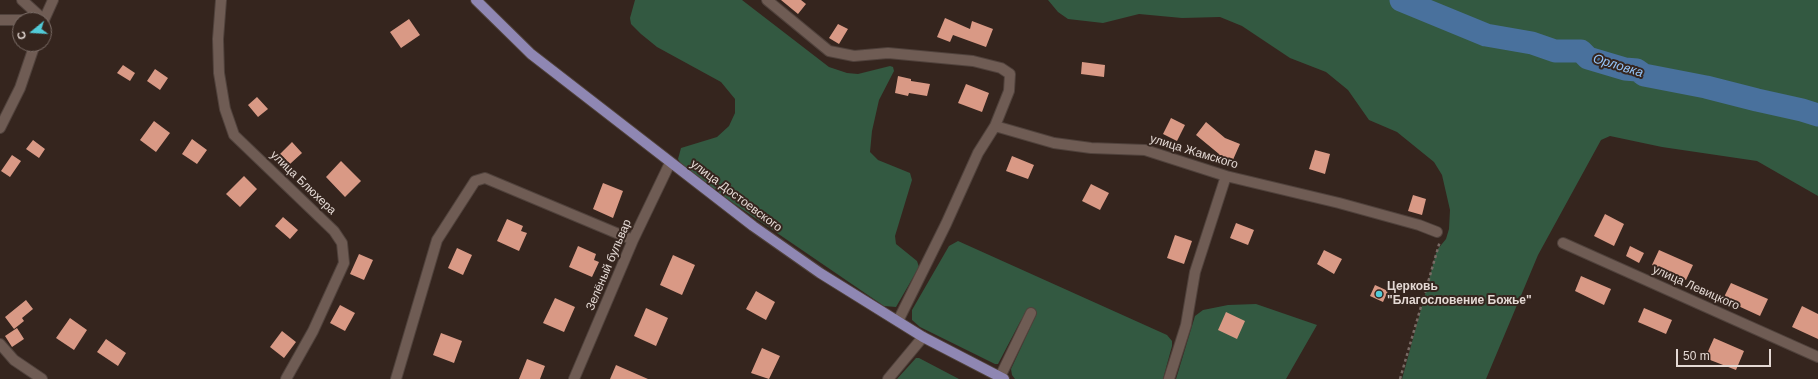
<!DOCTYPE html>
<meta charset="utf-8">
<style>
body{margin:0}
#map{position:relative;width:1818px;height:379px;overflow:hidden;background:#35251e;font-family:Helvetica,sans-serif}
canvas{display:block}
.north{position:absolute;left:12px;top:12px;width:40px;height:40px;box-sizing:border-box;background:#35251e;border:1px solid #7b6d67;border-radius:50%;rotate:252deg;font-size:11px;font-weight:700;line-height:16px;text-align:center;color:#e4d9d4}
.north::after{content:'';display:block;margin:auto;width:14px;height:18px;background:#52cbd8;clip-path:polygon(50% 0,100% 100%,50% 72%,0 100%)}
.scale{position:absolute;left:1676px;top:349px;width:95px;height:18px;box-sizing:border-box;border:2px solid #e4d9d4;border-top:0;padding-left:5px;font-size:12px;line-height:14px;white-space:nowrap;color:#e4d9d4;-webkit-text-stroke:3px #35251e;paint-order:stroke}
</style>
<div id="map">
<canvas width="1818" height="379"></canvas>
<div class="north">С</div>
<div class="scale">50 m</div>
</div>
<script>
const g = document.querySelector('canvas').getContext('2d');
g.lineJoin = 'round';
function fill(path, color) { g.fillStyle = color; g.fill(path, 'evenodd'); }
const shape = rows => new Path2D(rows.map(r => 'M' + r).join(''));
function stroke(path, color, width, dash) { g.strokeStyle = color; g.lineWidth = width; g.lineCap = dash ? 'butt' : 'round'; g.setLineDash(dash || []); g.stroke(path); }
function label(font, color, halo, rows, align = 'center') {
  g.font = font + ' Helvetica,sans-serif'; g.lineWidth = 4; g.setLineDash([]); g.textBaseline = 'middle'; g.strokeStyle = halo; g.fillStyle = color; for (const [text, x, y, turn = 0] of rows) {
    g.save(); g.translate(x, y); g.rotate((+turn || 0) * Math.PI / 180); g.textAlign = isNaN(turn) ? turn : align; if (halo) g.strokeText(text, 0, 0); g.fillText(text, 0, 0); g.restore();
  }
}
const green = shape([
 [635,0,742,0,829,67,847,73,858,74,890,66,893,67,894,71,879,100,872,131,870,152,878,160,910,173,912,180,895,236,896,244,917,261,919,267,896,307,884,306,695,177,681,164,678,159,681,148,717,137,729,126,735,113,735,99,721,82,657,47,641,34,631,24,630,18],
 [1048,0,1818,0,1818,196,1757,161,1662,147,1610,136,1601,140,1538,255,1486,379,1402,379,1434,261,1437,250,1446,239,1449,229,1450,210,1442,175,1434,162,1397,132,1369,120,1348,90,1326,72,1290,58,1242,26,1220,17,1182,18,1139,14,1103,23,1068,19,1058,12],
 [958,241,1167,335,1172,341,1172,346,1163,379,1015,379,1012,375,1011,369,1037,313,1035,310,1031,308,1028,310,1020,322,998,364,995,364,920,327,912,320,912,310,949,246],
 [1256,304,1317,325,1286,379,1176,379,1195,316,1203,310,1228,305],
 [916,358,919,358,959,379,897,379]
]);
const river = shape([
 [1401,0,1486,35,1532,43,1555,51,1581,51,1588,58,1625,69,1637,70,1644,75,1706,87,1757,100,1802,110,1818,115]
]);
const building = shape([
 [781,0,801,0,806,4,798,14],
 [945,18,970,29,972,21,993,29,986,47,953,35,950,42,937,37],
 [409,19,420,35,401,48,390,32],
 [838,24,848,29,839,44,829,38],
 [1082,62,1105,65,1104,77,1081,74],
 [123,65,135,73,130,81,117,73],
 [155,69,168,78,160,90,147,81],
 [898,76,911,79,911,81,930,84,927,96,909,93,908,96,895,93],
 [966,84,989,93,982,112,958,103],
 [257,97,268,109,258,117,248,105],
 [1171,118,1185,125,1177,141,1163,134],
 [154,121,170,133,156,152,140,140],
 [1206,122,1225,138,1240,144,1232,162,1218,156,1219,154,1196,135],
 [192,139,207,150,197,164,182,154],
 [33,140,45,149,39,158,26,149],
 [292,142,302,153,290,164,280,154],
 [1315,150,1330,154,1325,174,1309,169],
 [12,155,21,161,10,177,1,171],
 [1012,156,1034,165,1028,179,1006,171],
 [341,161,361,181,345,197,326,177],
 [244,176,257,189,240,207,226,194],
 [603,183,623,191,613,218,593,209],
 [1091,184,1109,193,1100,210,1082,201],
 [1413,195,1426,199,1422,215,1408,211],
 [1605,214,1624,224,1614,246,1594,236],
 [283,217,298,230,290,239,275,226],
 [507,219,523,226,521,231,527,233,519,251,497,241],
 [1236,223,1254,230,1248,245,1230,238],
 [1175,235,1192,241,1184,264,1167,258],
 [578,246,596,254,594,260,599,262,592,277,569,267],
 [1630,246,1644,253,1639,263,1626,256],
 [457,248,472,255,463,275,448,268],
 [1324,250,1342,259,1334,274,1317,264],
 [1659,250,1693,265,1686,280,1652,265],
 [359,254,373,260,364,280,350,274],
 [673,255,695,265,682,295,660,285],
 [1581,276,1611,289,1604,305,1575,291],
 [1731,283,1768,299,1760,316,1723,299],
 [1375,285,1388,291,1383,302,1370,296],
 [756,291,775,302,766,320,746,309],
 [555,298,575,307,564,332,543,323],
 [26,300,33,309,22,318,24,321,14,329,5,317],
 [340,305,355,313,345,331,330,323],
 [1802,306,1818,314,1818,339,1792,327],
 [646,308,668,318,656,346,634,336],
 [1644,308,1672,320,1666,334,1638,322],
 [1226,312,1245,321,1237,339,1218,330],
 [70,318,87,330,74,350,56,338],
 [17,328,24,339,12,347,5,336],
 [282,331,296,342,284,358,270,347],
 [441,333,462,341,454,363,433,355],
 [1714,338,1744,351,1736,370,1705,358],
 [106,339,126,353,118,366,97,352],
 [762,348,780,356,769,379,751,373],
 [527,359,545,366,540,379,519,379],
 [616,365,648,379,610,379]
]);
const path = shape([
 [1400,379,1440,241]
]);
const minor = shape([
 [22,0,44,20],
 [221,0,218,39,219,73,225,109,234,135,334,231,342,243,344,263,313,331,286,379],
 [767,0,829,51,854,56,888,53,973,61,1001,68,1010,74,1009,91,995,126,1054,143,1091,148,1145,150,1226,176,1339,203,1419,225,1437,232],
 [0,20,44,20],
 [44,20,53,0],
 [0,128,20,88,35,44],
 [1563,243,1818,357],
 [898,321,946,224,978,153,995,126],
 [0,344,14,360,42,379],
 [1000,377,1031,313],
 [396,379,437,240,475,181,485,178,633,240],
 [574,379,633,240,670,163],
 [888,379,923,337],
 [1169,379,1186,325,1195,272,1226,176]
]);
const major = shape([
 [476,0,531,54,753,226,820,273,923,337,1004,379]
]);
const markers = [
 [1379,294,4,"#52cbd8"]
];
const streetNames = [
 ["улица Жамского",1194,152,17],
 ["улица Блюхера",303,183,44],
 ["улица Достоевского",736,196,37],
 ["Зелёный бульвар",609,265,-67],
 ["улица Левицкого",1696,288,24]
];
const poiNames = [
 ["Церковь",1387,287],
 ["\"Благословение Божье\"",1387,301]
];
const waterNames = [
 ["Орловка",1618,66,17]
];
fill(green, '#335941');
stroke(river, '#49719d', 23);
fill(building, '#d99985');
stroke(minor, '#50423c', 12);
stroke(major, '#50423c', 12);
stroke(path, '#796b65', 2.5, [3, 3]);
stroke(minor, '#6f5c54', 10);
stroke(major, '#8f87b3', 10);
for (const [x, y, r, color] of markers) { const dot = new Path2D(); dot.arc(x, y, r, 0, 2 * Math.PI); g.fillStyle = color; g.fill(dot); stroke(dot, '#35251e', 1.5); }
label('12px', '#e4d9d4', '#35251e', streetNames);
label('bold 12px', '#e4d9d4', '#35251e', poiNames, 'left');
label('italic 13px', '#94c4f8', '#35251e', waterNames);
</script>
